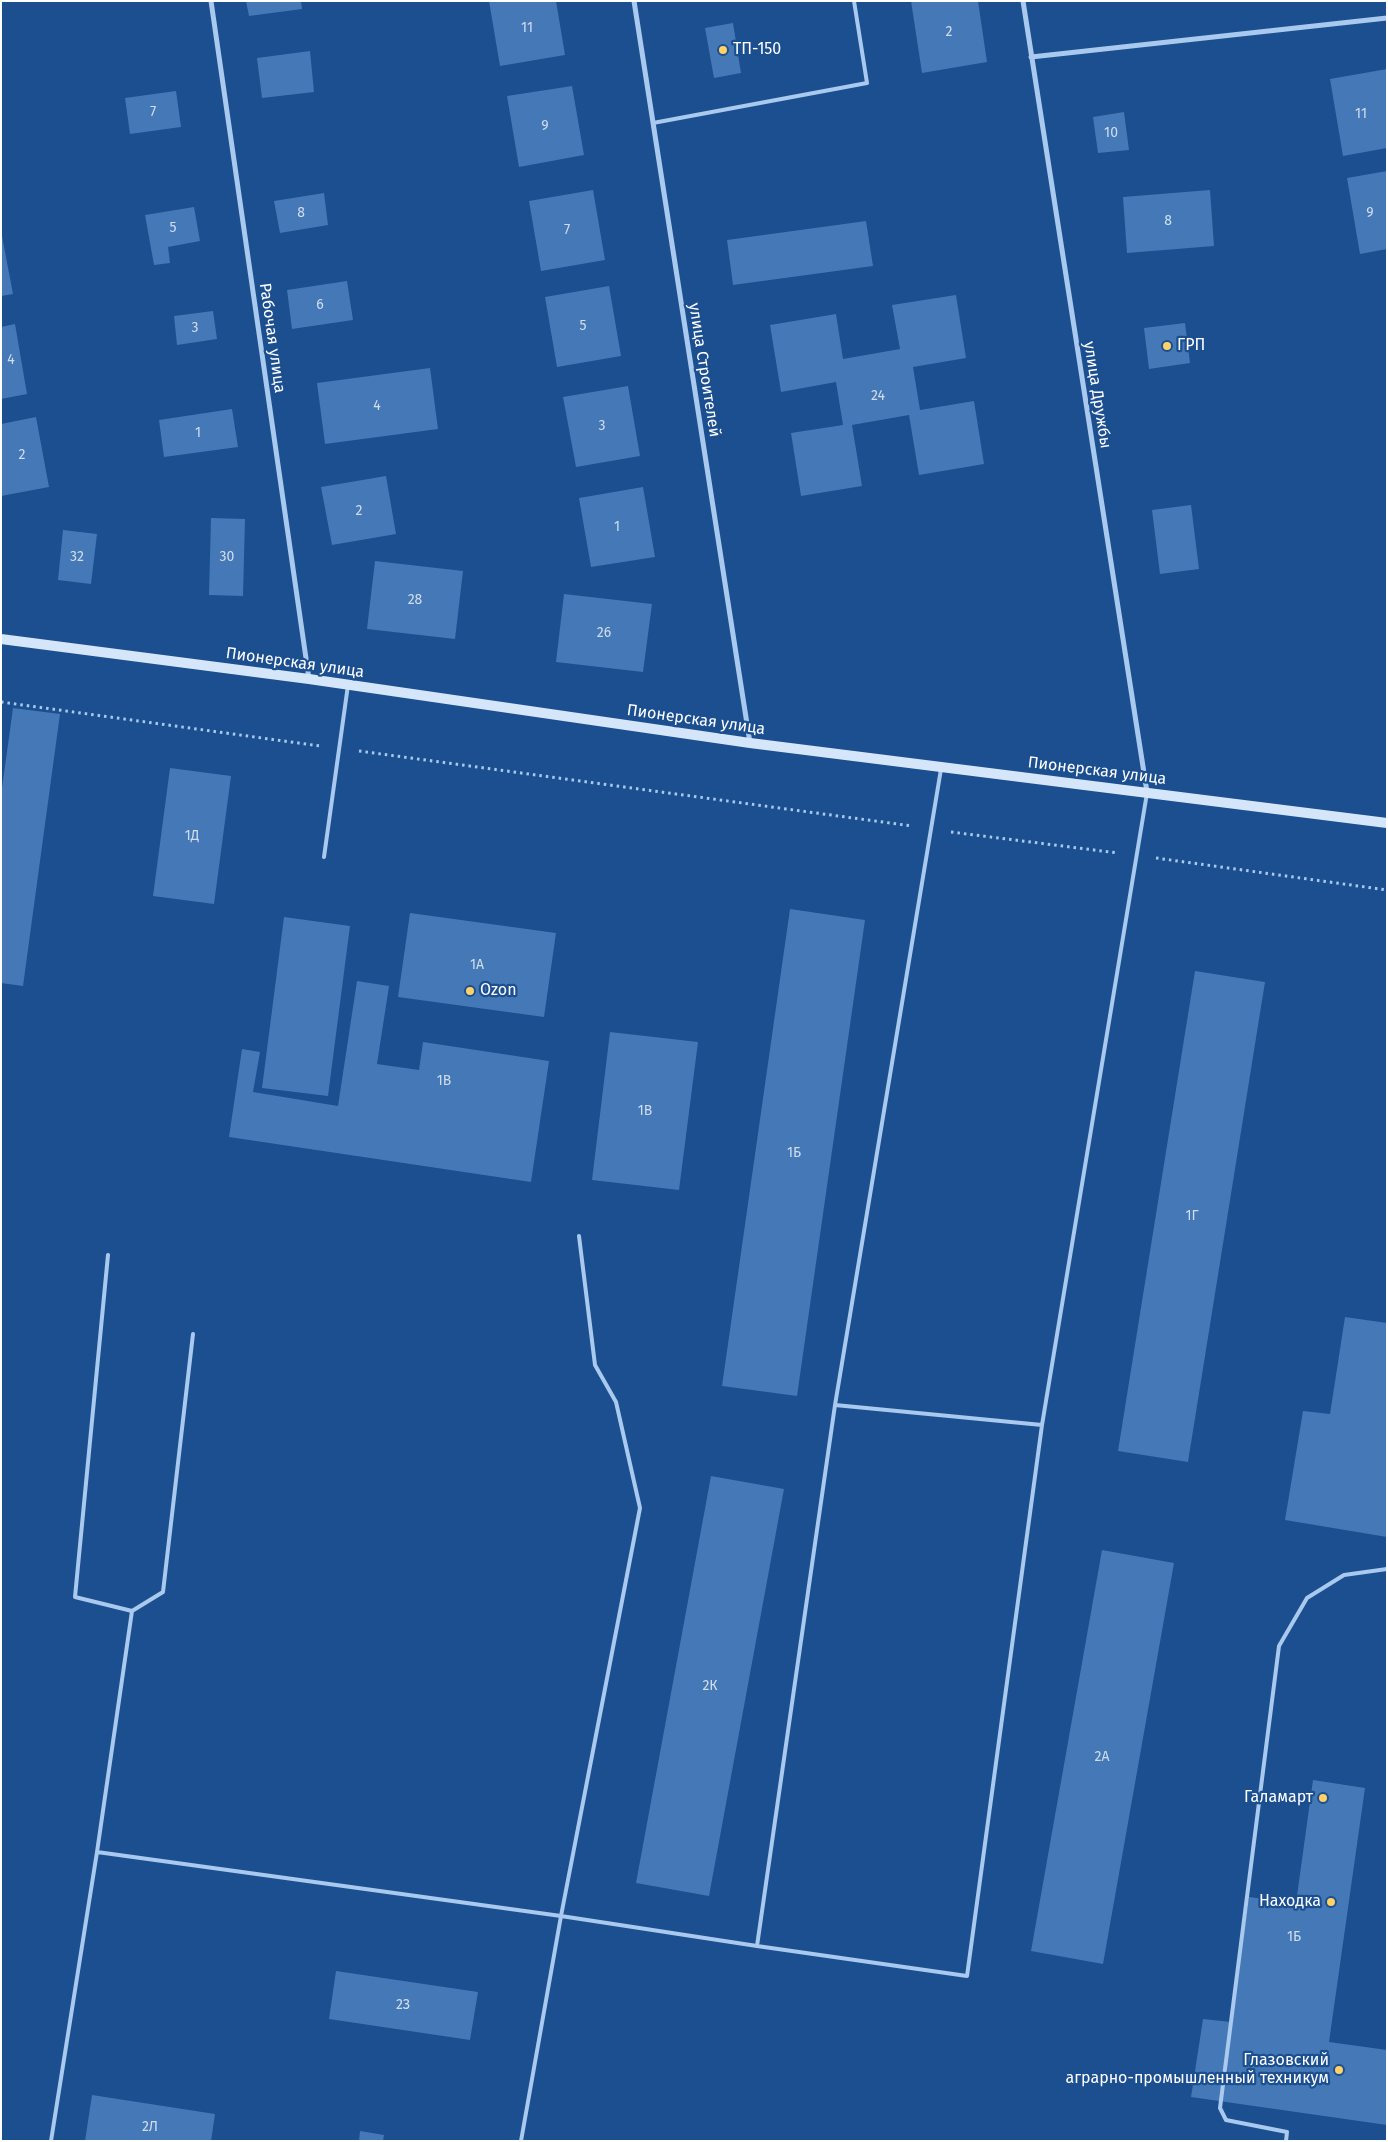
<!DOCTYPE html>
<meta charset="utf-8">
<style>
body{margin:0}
#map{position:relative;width:1388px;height:2142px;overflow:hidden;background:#1b4f8f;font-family:"Fira Sans",sans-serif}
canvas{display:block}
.frame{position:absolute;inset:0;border:2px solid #fff;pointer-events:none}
</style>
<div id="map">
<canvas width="1388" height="2142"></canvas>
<div class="frame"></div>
</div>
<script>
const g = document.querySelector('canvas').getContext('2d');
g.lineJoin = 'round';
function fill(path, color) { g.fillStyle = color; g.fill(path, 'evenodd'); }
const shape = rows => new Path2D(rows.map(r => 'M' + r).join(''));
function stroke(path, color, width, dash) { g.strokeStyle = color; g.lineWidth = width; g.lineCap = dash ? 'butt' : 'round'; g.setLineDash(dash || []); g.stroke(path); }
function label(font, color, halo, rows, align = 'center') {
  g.font = font + ' "Fira Sans",sans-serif'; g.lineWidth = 4.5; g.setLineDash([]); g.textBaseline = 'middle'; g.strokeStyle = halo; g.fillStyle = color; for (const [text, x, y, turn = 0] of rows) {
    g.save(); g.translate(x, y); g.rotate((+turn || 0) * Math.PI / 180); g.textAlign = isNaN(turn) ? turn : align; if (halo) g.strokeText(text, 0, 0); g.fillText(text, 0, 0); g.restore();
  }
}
const building = shape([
 [246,1,301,1,302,9,249,16],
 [489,1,556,1,565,55,500,66],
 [911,1,978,1,987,62,922,73],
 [733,23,741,73,714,78,705,28],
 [310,51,314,92,262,98,257,58],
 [1387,69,1387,148,1343,156,1330,79],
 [572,86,584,155,519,167,507,96],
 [176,91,181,127,130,134,125,98],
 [1124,112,1129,150,1098,153,1093,117],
 [1387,171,1387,249,1360,254,1347,178],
 [593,190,605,260,541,271,529,201],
 [1210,190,1214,246,1127,253,1123,197],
 [324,193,328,225,280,233,274,201],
 [194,207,200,241,168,247,170,263,154,265,145,215],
 [866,221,873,266,733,285,727,240],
 [1,231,13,294,1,296],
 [347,281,353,320,292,329,287,290],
 [609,286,621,356,557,367,545,297],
 [956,295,966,358,913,367,920,410,974,401,984,464,919,475,909,415,852,425,862,486,801,496,791,433,843,425,836,382,781,392,770,325,836,314,843,359,900,349,892,305],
 [213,311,217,339,177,345,174,316],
 [1185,323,1190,363,1149,369,1144,328],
 [15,324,27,394,1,399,1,327],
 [430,368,438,429,325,444,317,383],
 [628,386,640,456,576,467,563,397],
 [232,409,238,447,164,457,159,420],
 [36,417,49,487,1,496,1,424],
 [386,476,396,534,332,545,321,487],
 [643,487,655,557,591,567,579,498],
 [1191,505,1199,569,1160,574,1152,510],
 [211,518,245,519,243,596,209,595],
 [63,530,97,534,91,584,58,580],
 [375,561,463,571,455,639,367,629],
 [564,594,652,604,643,672,556,662],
 [13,708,60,714,23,986,1,983,1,795],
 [170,768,231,776,214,904,153,896],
 [790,909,865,920,797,1396,722,1386],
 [410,913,556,933,544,1017,398,997],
 [284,917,350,926,328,1096,262,1088],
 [1195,971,1265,982,1188,1462,1118,1451],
 [357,981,389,986,377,1064,419,1070,423,1042,549,1061,531,1182,229,1137,242,1049,260,1052,253,1092,338,1106],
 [610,1032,698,1042,679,1190,592,1180],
 [1345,1317,1387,1323,1387,1537,1285,1520,1303,1411,1330,1414],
 [711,1476,784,1489,709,1896,636,1883],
 [1102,1550,1174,1563,1103,1964,1031,1951],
 [1313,1780,1365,1788,1329,2042,1387,2050,1387,2125,1191,2097,1203,2019,1231,2022,1249,1897,1296,1903],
 [336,1971,478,1992,470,2040,329,2019],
 [92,2095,215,2114,211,2141,85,2141],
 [360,2131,384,2135,383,2141,359,2141]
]);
const path = shape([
 [1,702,320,746],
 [359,751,912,826],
 [951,832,1118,853],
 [1156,858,1387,890]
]);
const lane = shape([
 [653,123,867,83,854,1],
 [941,769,835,1405,757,1946,967,1976,1042,1425,1147,793],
 [324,857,348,685],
 [835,1405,1042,1425],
 [132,1611,163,1592,193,1334],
 [97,1852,561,1916,757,1946],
 [51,2141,97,1852,132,1611,75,1597,108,1255],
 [521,2141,561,1916,640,1508,616,1402,595,1365,579,1236],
 [1286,2141,1287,2132,1226,2120,1220,2108,1279,1646,1307,1598,1344,1575,1387,1569]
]);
const street = shape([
 [211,1,309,679],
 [634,1,750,743],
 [1023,1,1147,792],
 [1031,57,1387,18]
]);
const secondary = shape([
 [1,639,309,679,750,743,1387,823]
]);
const markers = [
 [723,50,5,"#ffd166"],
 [1167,346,5,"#ffd166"],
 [470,991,5,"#ffd166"],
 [1323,1798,5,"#ffd166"],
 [1331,1902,5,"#ffd166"],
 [1339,2070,5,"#ffd166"]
];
const numberNames = [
 ["11",527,28],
 ["2",949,32],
 ["7",153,112],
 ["11",1361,114],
 ["9",545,126],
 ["10",1111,133],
 ["8",301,213],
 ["9",1370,213],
 ["8",1168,221],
 ["5",173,228],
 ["7",567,230],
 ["6",320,305],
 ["5",583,326],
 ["3",195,328],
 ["4",11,360],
 ["24",878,396],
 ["4",377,406],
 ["3",602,426],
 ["1",198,433],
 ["2",22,455],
 ["2",359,511],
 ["1",617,527],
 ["32",77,557],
 ["30",227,557],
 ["28",415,600],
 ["26",604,633],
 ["1Д",192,836],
 ["1А",477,965],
 ["1В",444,1081],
 ["1В",645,1111],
 ["1Б",794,1153],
 ["1Г",1192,1216],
 ["2К",710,1686],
 ["2А",1102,1757],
 ["1Б",1294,1937],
 ["2З",403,2005],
 ["2Л",150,2127]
];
const poiNames = [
 ["ТП-150",733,50],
 ["ГРП",1177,346],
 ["Ozon",480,991],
 ["Галамарт",1313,1798,"right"],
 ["Находка",1321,1902,"right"],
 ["Глазовский",1329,2061,"right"],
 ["аграрно-промышленный техникум",1329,2079,"right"]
];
const streetNames = [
 ["Рабочая улица",272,338,82],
 ["улица Строителей",704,370,81],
 ["улица Дружбы",1097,395,81],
 ["Пионерская улица",295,663,8],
 ["Пионерская улица",696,720,8],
 ["Пионерская улица",1097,771,7]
];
fill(building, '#4478b7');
stroke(path, '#a9c9ee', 3, [2.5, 4]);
stroke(lane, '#a9c9ee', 4);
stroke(street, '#a9c9ee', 5);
stroke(secondary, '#d6e6fa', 10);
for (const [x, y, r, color] of markers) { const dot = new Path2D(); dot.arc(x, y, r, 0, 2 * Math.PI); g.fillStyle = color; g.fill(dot); stroke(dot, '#1b4f8f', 2); }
label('14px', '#d0dded', null, numberNames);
label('16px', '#fff', '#1b4f8f', poiNames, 'left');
label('16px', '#fff', '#1b4f8f', streetNames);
</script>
